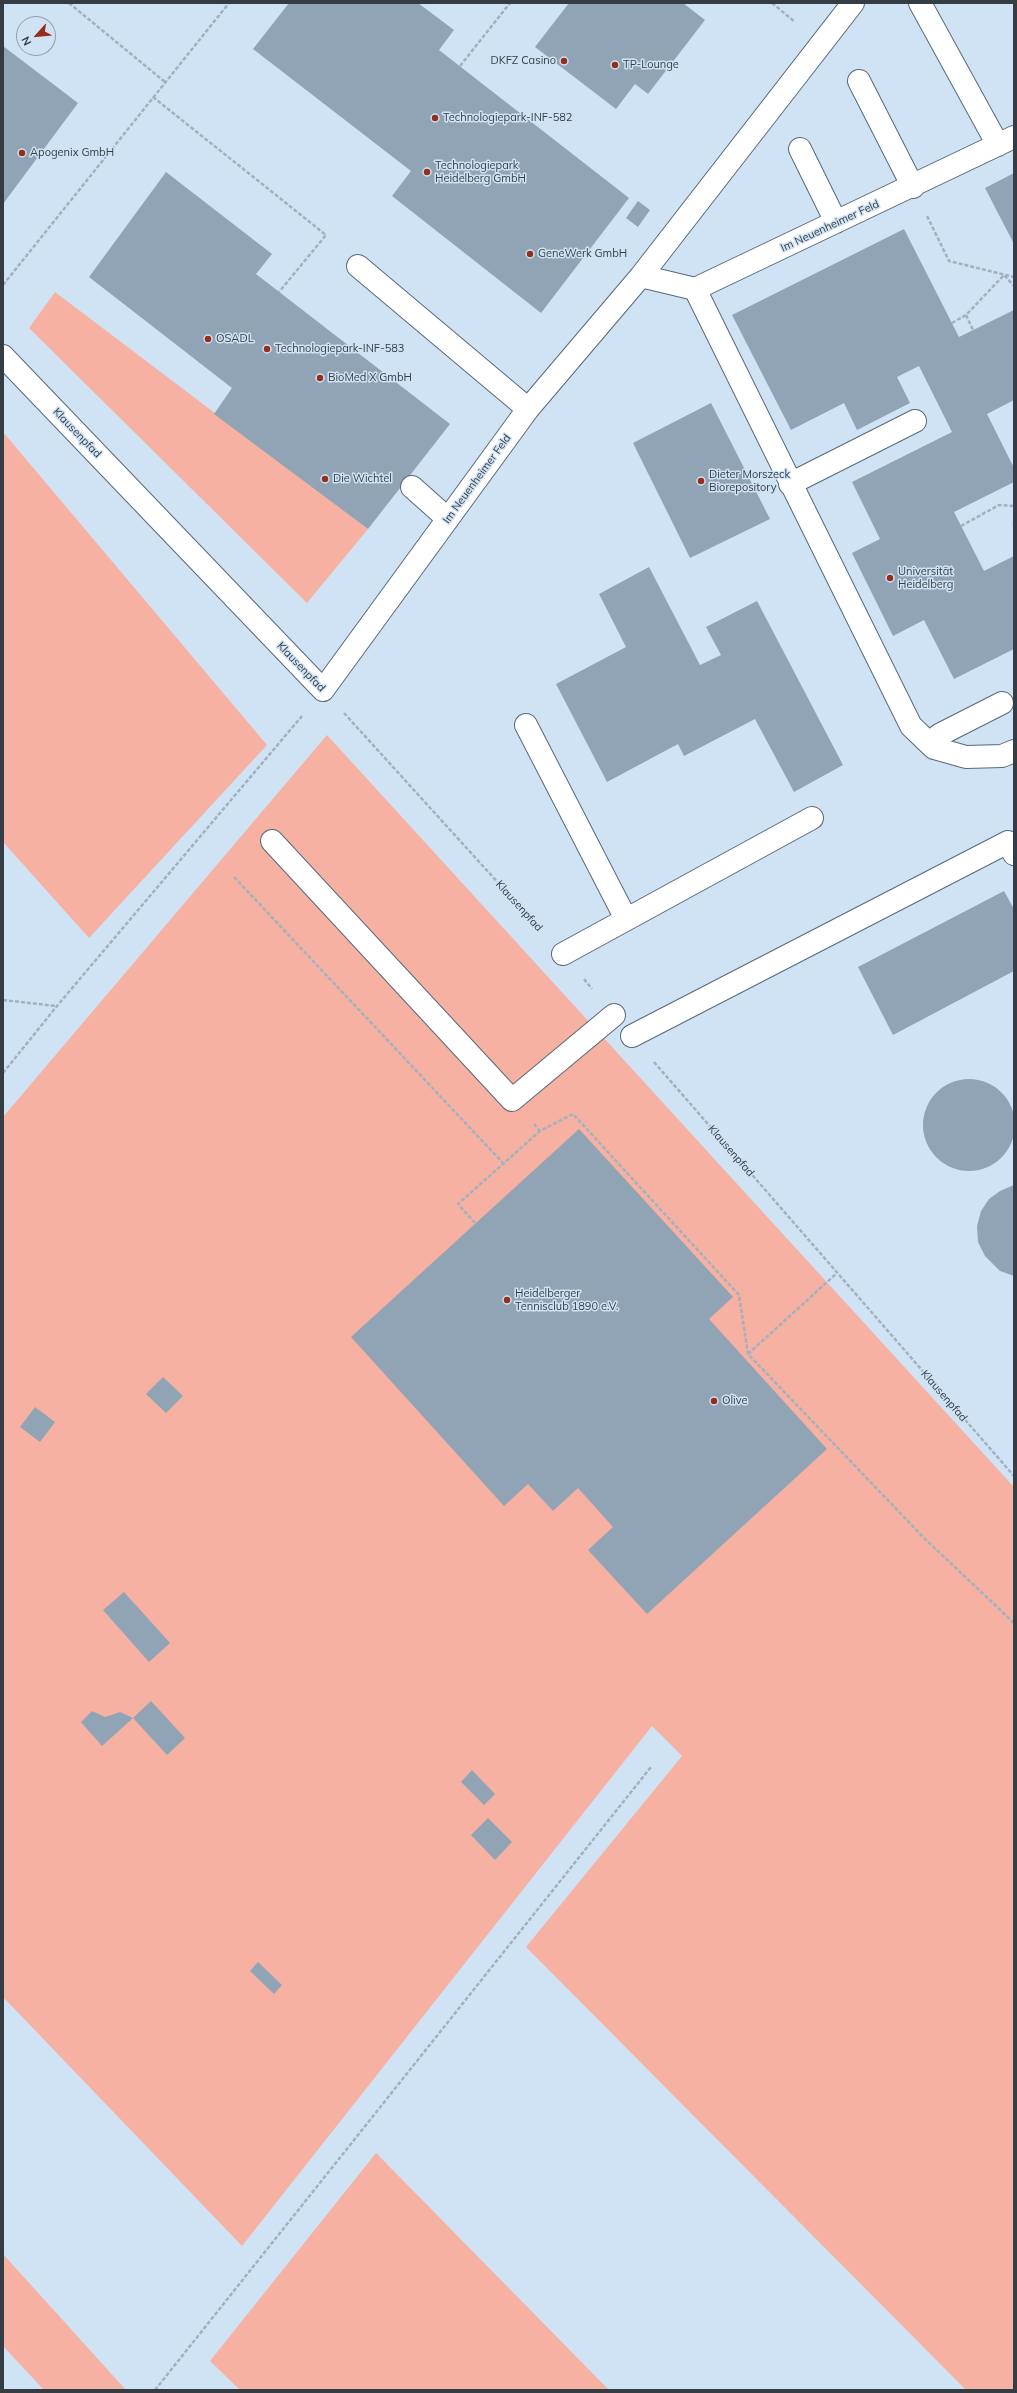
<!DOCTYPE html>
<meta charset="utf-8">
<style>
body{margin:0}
#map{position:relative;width:1017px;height:2393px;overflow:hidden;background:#d0e3f5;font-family:Mulish,sans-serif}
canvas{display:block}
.frame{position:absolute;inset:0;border:4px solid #353d44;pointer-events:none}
.north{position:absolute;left:16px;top:16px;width:40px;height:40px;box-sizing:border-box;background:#d0e3f5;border:1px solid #92a1ae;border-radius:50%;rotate:243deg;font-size:11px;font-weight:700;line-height:16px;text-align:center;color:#353d44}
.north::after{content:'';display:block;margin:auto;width:14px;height:18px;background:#972d1d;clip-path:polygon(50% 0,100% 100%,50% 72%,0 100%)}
</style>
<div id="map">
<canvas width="1017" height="2393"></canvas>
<div class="frame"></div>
<div class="north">N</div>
</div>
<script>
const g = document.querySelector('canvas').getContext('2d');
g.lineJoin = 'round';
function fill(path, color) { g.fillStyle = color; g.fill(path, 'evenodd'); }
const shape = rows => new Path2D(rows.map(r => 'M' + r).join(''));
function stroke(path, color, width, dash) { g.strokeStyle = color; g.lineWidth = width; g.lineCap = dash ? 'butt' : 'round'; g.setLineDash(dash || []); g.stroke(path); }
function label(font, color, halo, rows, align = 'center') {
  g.font = font + ' Mulish,sans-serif'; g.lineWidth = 3; g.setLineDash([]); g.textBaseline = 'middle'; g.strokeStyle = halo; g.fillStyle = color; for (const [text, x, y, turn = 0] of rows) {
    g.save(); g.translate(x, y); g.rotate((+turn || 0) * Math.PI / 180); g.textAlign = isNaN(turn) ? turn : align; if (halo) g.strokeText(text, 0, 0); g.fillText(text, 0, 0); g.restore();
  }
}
const green = shape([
 [55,292,368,529,307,603,29,328],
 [3,432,267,745,89,938,3,842],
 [327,735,1014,1487,1014,2390,966,2390,526,1947,682,1756,652,1726,242,2246,3,1997,3,1117],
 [376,2153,609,2390,240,2390,210,2361],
 [3,2254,126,2390,44,2390,3,2346]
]);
const building = shape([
 [289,3,418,3,454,30,439,50,629,198,541,313,392,196,411,171,253,49],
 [569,3,683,3,705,20,648,94,635,84,616,109,535,47],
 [3,46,78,103,3,204],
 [166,172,272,254,256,274,450,424,368,529,214,414,232,388,89,277],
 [1014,173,1014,244,985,188],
 [638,201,650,210,638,227,626,218],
 [904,229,959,337,1014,310,1014,400,987,414,1014,468,1014,482,954,512,984,571,1014,556,1014,649,954,679,924,620,893,636,852,553,880,539,852,482,952,432,919,366,897,377,910,403,857,430,844,403,791,430,732,315],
 [711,403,770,519,690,558,633,443],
 [649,567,700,665,721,655,706,627,757,601,843,765,794,792,755,719,684,756,678,744,607,782,556,684,626,647,599,594],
 [1004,891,1014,909,1014,971,893,1035,858,967],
 '923 1125a46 46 0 1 1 92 0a46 46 0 1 1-92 0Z',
 [579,1129,733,1297,709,1319,827,1449,647,1614,588,1550,613,1527,578,1488,553,1511,528,1484,504,1506,351,1337],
 [1014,1185,1014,1276,1000,1271,985,1256,978,1242,977,1226,981,1211,989,1199,1000,1191],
 [163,1377,183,1396,166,1413,146,1394],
 [35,1407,55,1422,40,1442,20,1427],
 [124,1592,170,1643,149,1662,103,1610],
 [151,1701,185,1738,167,1755,133,1718],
 [92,1711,105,1717,120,1712,133,1718,102,1746,81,1722],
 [472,1770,495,1794,484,1805,461,1782],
 [488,1818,512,1842,495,1860,471,1835],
 [258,1962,282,1985,274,1994,250,1971]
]);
const path = shape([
 [69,3,165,82],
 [772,3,795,22],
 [460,66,510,3],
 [153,97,326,235,279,292],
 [927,216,949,261,1014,277],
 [3,285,229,3],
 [966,315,973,330],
 [952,323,966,315,1004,275,1014,286],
 [1013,466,1014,465],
 [1014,523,1014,527],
 [961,526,999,505,1014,506],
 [344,713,541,930],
 [234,877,504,1164],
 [584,979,592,989],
 [3,1000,56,1006],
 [654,1062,1014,1476],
 [3,1073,57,1006,302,716],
 [534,1124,540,1131,573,1114,739,1295,748,1354,924,1538,1014,1623],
 [475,1223,458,1204,540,1131],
 [748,1354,837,1273],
 [155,2390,651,1767]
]);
const minor = shape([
 [920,3,998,145],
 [859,81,913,187],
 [800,149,836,222],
 [358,266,528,409],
 [641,276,695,289,1014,137],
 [695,289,911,726,934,748,966,757,1002,756,1014,751],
 [3,356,323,690,528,409,641,276,853,3],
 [790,484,915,421],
 [412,487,448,519],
 [526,725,626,919],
 [934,748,939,735,1002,703],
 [272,841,512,1100,614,1015],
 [563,954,812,818],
 [632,1036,1008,842,1014,854]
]);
const markers = [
 [564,61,4,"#972d1d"],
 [615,65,4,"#972d1d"],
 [435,118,4,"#972d1d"],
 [22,153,4,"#972d1d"],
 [427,172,4,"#972d1d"],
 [530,254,4,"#972d1d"],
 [208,339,4,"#972d1d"],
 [267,349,4,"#972d1d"],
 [320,378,4,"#972d1d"],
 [325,479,4,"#972d1d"],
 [701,481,4,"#972d1d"],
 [890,578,4,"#972d1d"],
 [507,1300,4,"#972d1d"],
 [714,1401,4,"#972d1d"]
];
const poiNames = [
 ["DKFZ Casino",556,61,"right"],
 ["TP-Lounge",623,65],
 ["Technologiepark-INF-582",443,118],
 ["Apogenix GmbH",30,153],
 ["Technologiepark",435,166],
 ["Heidelberg GmbH",435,179],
 ["GeneWerk GmbH",538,254],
 ["OSADL",216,339],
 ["Technologiepark-INF-583",275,349],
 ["BioMed X GmbH",328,378],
 ["Dieter Morszeck",709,475],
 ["Biorepository",709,488],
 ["Die Wichtel",333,479],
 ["Universität",898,572],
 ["Heidelberg",898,585],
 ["Heidelberger",515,1294],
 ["Tennisclub 1890 e.V.",515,1307],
 ["Olive",722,1401]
];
const streetNames = [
 ["Im Neuenheimer Feld",830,226,-25],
 ["Klausenpfad",77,433,46],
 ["Im Neuenheimer Feld",477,479,-54],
 ["Klausenpfad",301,667,46],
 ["Klausenpfad",519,906,48],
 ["Klausenpfad",731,1151,49],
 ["Klausenpfad",944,1396,49]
];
fill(green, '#f6b1a3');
fill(building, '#91a4b5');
stroke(minor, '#586979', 24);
stroke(path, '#a1b1bf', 2.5, [4, 2]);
stroke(minor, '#fff', 22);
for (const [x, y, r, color] of markers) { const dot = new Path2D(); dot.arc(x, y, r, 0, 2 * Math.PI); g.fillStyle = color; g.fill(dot); stroke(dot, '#d0e3f5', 1.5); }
label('11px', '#353d44', '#d0e3f5', poiNames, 'left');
label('11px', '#353d44', '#d0e3f5', streetNames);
</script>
